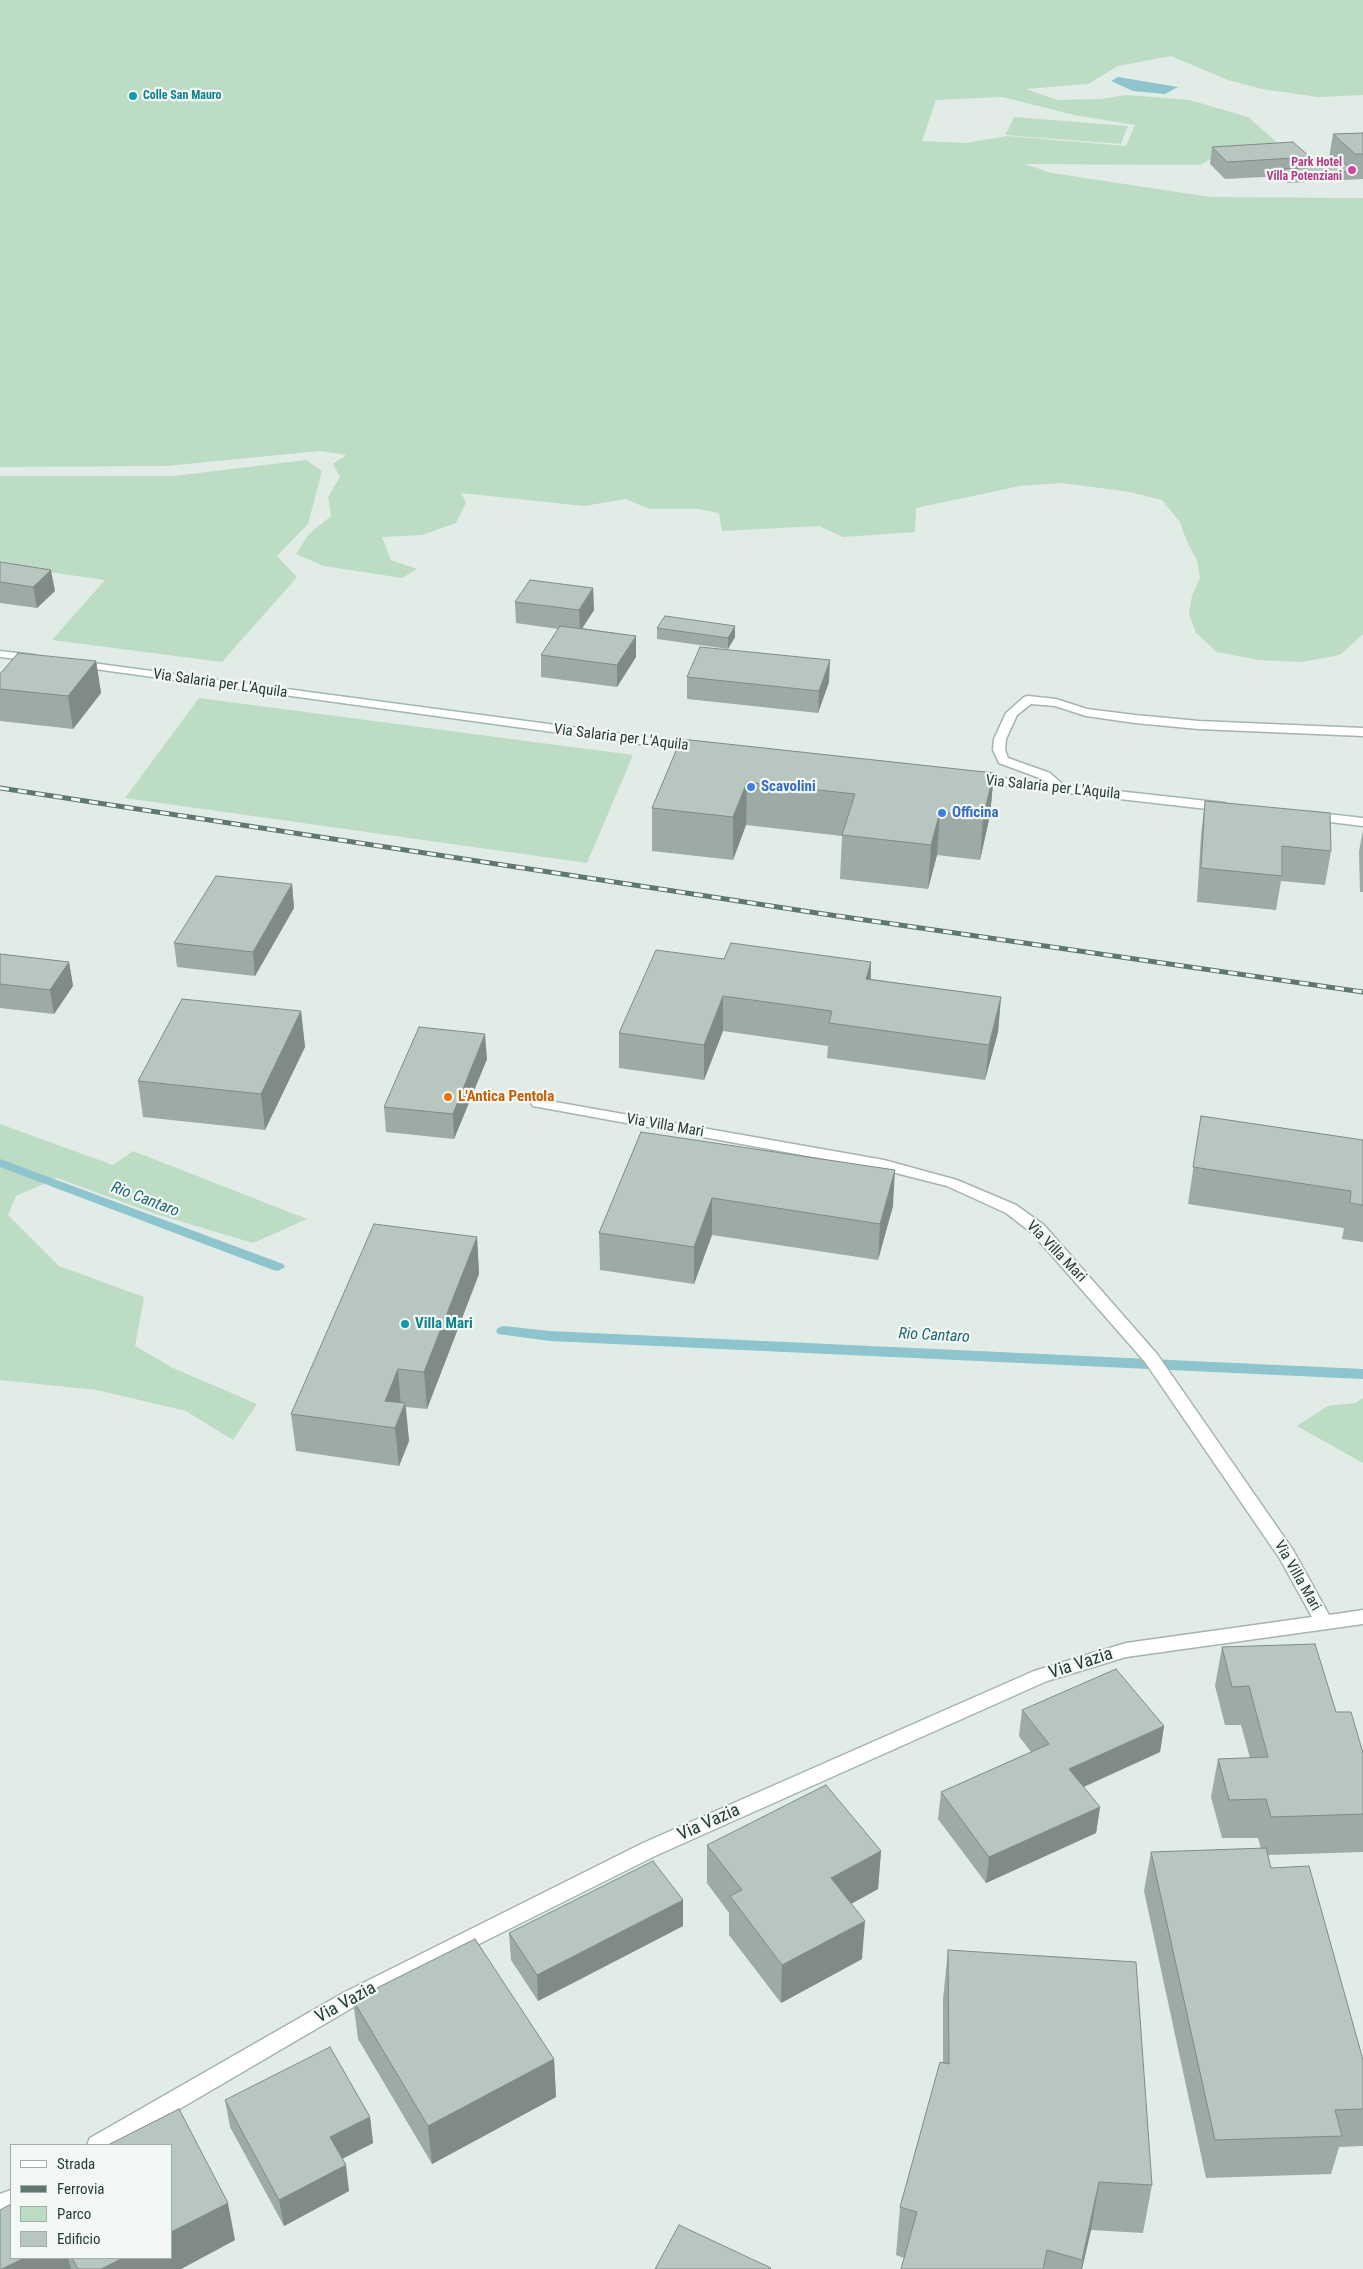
<!DOCTYPE html>
<style>
body{margin:0}
#map{position:relative;width:1363px;height:2269px;overflow:hidden;background:#e2ece7;font-family:"Roboto Condensed",sans-serif}
canvas{display:block}
.legend{position:absolute;left:10px;top:2144px;width:162px;height:115px;box-sizing:border-box;background:#f3f8f5;border:1px solid #a0ada8;margin:0;padding:6px 9px;list-style:none;font-size:15px;color:#233c35}
.legend li{display:flex;align-items:center;gap:10px;height:25px}
.legend b{width:25px;border:1px solid #a0ada8}
</style>
<div id="map">
<canvas width="1363" height="2269"></canvas>
<ul class="legend">
<li><b style="height:6px;background:#fff"></b>Strada</li>
<li><b style="height:6px;background:#5e7770"></b>Ferrovia</li>
<li><b style="height:14px;background:#bcdcc4"></b>Parco</li>
<li><b style="height:14px;background:#b8c6c0"></b>Edificio</li>
</ul>
</div>
<script>
const g = document.querySelector('canvas').getContext('2d');
g.lineJoin = 'round';
function fill(path, color) { g.fillStyle = color; g.fill(path, 'evenodd'); }
const shape = rows => new Path2D(rows.map(r => 'M' + r).join(''));
function stroke(path, color, width, dash) { g.strokeStyle = color; g.lineWidth = width; g.lineCap = dash ? 'butt' : 'round'; g.setLineDash(dash || []); g.stroke(path); }
function label(font, color, halo, rows, align = 'center') {
  g.font = font + ' "Roboto Condensed",sans-serif'; g.lineWidth = 4.5; g.setLineDash([]); g.textBaseline = 'middle'; g.strokeStyle = halo; g.fillStyle = color; for (const [text, x, y, turn = 0] of rows) {
    g.save(); g.translate(x, y); g.rotate((+turn || 0) * Math.PI / 180); g.textAlign = isNaN(turn) ? turn : align; if (halo) g.strokeText(text, 0, 0); g.fillText(text, 0, 0); g.restore();
  }
}
const green = shape([
 [0,0,1363,0,1363,95,1318,97,1262,89,1228,80,1171,56,1118,66,1088,84,1026,89,1057,100,1100,99,1127,95,1190,100,1248,117,1281,146,1213,158,1200,165,1024,164,1052,173,1210,197,1363,198,1363,634,1340,655,1301,662,1258,660,1217,652,1196,633,1189,614,1192,596,1200,578,1197,560,1187,542,1180,522,1162,500,1130,492,1062,483,1020,486,916,508,915,532,843,537,819,526,722,531,719,513,697,509,649,509,626,499,584,506,461,493,466,503,456,523,422,535,382,537,391,560,417,569,402,578,324,566,296,554,309,534,331,516,328,497,340,477,333,464,346,455,320,451,166,466,0,467],
 [1002,97,1074,115,1135,125,1126,146,1008,136,965,143,922,141,936,100],
 [1014,117,1128,126,1121,144,1005,135],
 [306,460,322,471,308,524,277,556,297,577,222,662,52,640,105,580,0,565,0,476,174,476],
 [199,698,633,755,587,863,125,798],
 [0,1124,113,1165,133,1151,307,1219,253,1243,156,1214,57,1178,16,1196,8,1215,59,1266,144,1297,135,1346,173,1368,257,1404,233,1440,186,1411,97,1390,0,1380],
 [1363,1398,1363,1463,1297,1426,1328,1406,1355,1403]
]);
const water = shape([
 [1118,77,1178,87,1165,94,1133,91,1111,81]
]);
const stream = shape([
 [0,1159,283,1264,285,1267,278,1271,273,1270,0,1167,0,1159],
 [503,1326,550,1331,1363,1369,1363,1379,550,1341,498,1334,496,1331,498,1328,503,1326]
]);
const street = shape([
 [1028,696,1056,699,1087,709,1135,715,1199,721,1363,728,1363,736,1199,729,1135,723,1086,716,1055,706,1031,704,1017,715,1006,739,1005,750,1008,758,1050,773,1068,789,1062,793,1058,792,1042,779,999,763,993,750,994,739,1006,713,1024,697,1028,696],
 [538,1099,884,1160,957,1180,1016,1205,1044,1225,1157,1354,1293,1550,1329,1615,1363,1610,1363,1624,1126,1657,1047,1681,657,1855,357,2005,118,2145,87,2145,90,2138,343,1993,643,1843,1034,1671,1126,1643,1312,1617,1280,1559,1145,1362,1032,1233,1006,1213,947,1186,884,1170,533,1106,531,1103,538,1099],
 [11,2190,11,2212,0,2218,0,2194,11,2190]
]);
const secondary = shape([
 [0,651,34,655,40,658,34,661,0,657,0,651],
 [77,661,698,744,704,748,698,752,73,666,71,664,77,661],
 [974,775,1225,803,1231,807,1225,811,970,782,968,779,970,776,974,775],
 [1310,812,1363,818,1363,826,1305,819,1304,816,1310,812]
]);
const rail = shape([
 [0,788,817,913,1363,992]
]);
const wall = shape([
 [1363,133,1363,179,1287,183,1282,178,1282,176,1225,179,1210,164,1212,147,1310,157,1308,168,1318,167,1319,158,1329,158,1333,134],
 [0,562,55,591,37,608,0,603],
 [593,588,594,610,582,628,636,636,636,657,617,687,541,677,541,655,558,629,516,623,515,602],
 [657,628,735,637,728,649,657,639],
 [96,661,101,693,73,729,0,721,0,674],
 [687,677,829,682,818,713,687,699],
 [681,739,994,773,990,815,980,860,937,855,928,889,840,879,842,836,746,825,733,860,652,851,652,808],
 [1205,801,1331,851,1325,885,1281,881,1276,910,1197,902,1201,835],
 [1363,830,1363,892,1360,892,1359,851],
 [292,884,294,908,255,976,177,967,174,943],
 [0,954,69,962,73,986,54,1014,0,1008],
 [724,959,871,962,871,979,1001,997,998,1032,985,1080,827,1058,828,1046,723,1031,704,1080,619,1068,619,1033],
 [301,1011,305,1047,265,1130,143,1117,138,1081],
 [487,1059,454,1139,386,1132,384,1107],
 [1201,1116,1363,1140,1363,1242,1342,1239,1344,1228,1188,1204],
 [641,1132,893,1206,878,1260,712,1235,694,1284,600,1270,599,1233],
 [477,1237,479,1274,427,1409,406,1407,409,1441,399,1466,296,1451,291,1414],
 [1222,1647,1336,1712,1363,1753,1363,1852,1268,1855,1271,1868,1363,2060,1363,2146,1339,2147,1331,2174,1206,2178,1144,1891,1151,1852,1261,1849,1258,1838,1222,1838,1211,1797,1218,1759,1250,1758,1241,1725,1225,1725,1215,1686],
 [1022,1710,1164,1726,1160,1752,1084,1787,1100,1807,1096,1833,986,1883,938,1819,941,1792,1031,1752,1019,1736],
 [707,1845,881,1851,878,1889,851,1904,862,1959,781,2003,729,1935,729,1913,707,1883],
 [683,1926,538,2001,511,1960,509,1933],
 [948,1950,1152,2185,1143,2233,1091,2230,1082,2269,901,2269,904,2258,896,2255,900,2207,943,2063,943,1999],
 [353,2000,554,2059,556,2097,432,2164,358,2039],
 [225,2100,370,2117,373,2143,342,2159,349,2191,284,2226,230,2127],
 [235,2240,181,2269,0,2269,11,2258,171,2258]
]);
const shadedWall = shape([
 [51,570,55,591,37,608,33,587],
 [593,588,594,610,580,632,579,610],
 [735,626,735,637,728,649,728,638],
 [636,636,636,657,617,687,617,665],
 [830,660,829,682,818,713,819,691],
 [96,661,101,693,73,729,68,696],
 [994,773,990,815,980,860,983,817],
 [747,782,746,825,733,860,733,817],
 [940,812,937,855,928,889,931,845],
 [292,884,294,908,255,976,253,952],
 [69,962,73,986,54,1014,50,990],
 [871,962,870,997,866,979],
 [723,996,723,1031,704,1080,704,1045],
 [1001,997,998,1032,985,1080,989,1045],
 [301,1011,305,1047,265,1130,261,1094],
 [485,1034,487,1059,454,1139,453,1114],
 [895,1170,893,1206,878,1260,880,1224],
 [712,1198,712,1235,694,1284,694,1247],
 [477,1237,479,1274,427,1409,424,1372],
 [398,1369,401,1406,385,1401],
 [405,1403,409,1441,399,1466,395,1428],
 [1164,1726,1160,1752,1065,1795,1069,1769],
 [1100,1807,1096,1833,986,1883,989,1857],
 [881,1851,878,1889,829,1916,831,1878],
 [683,1900,683,1926,538,2001,537,1975],
 [865,1921,862,1959,781,2003,782,1965],
 [554,2059,556,2097,432,2164,428,2126],
 [370,2117,373,2143,334,2163,330,2137],
 [346,2165,349,2191,284,2226,279,2200],
 [1099,2182,1091,2230,1082,2269,1081,2269],
 [228,2203,235,2240,181,2269,101,2269,123,2258,171,2258,171,2232],
 [24,2258,68,2258,71,2269,2,2269]
]);
const building = shape([
 [1363,133,1363,154,1355,154,1333,134,1363,133],
 [1293,142,1310,157,1227,162,1212,147,1293,142],
 [1338,157,1353,171,1289,174,1283,169,1328,167,1319,158,1338,157],
 [0,562,51,570,33,587,0,582,0,562],
 [530,580,593,588,579,610,515,602,530,580],
 [665,616,735,626,728,638,657,628,665,616],
 [560,626,636,636,617,665,541,655,560,626],
 [700,647,830,660,819,691,687,677,700,647],
 [18,653,96,661,68,696,0,689,0,674,18,653],
 [681,739,994,773,983,817,940,812,931,845,842,835,855,794,747,782,733,817,652,808,681,739],
 [1205,801,1330,813,1331,851,1282,846,1282,876,1201,868,1205,801],
 [216,876,292,884,253,952,174,943,216,876],
 [731,943,871,962,866,979,1001,997,989,1045,829,1023,832,1011,723,996,704,1045,619,1033,656,950,724,959,731,943],
 [0,954,69,962,50,990,0,984,0,954],
 [182,999,301,1011,261,1094,138,1081,182,999],
 [419,1027,485,1034,453,1114,384,1107,419,1027],
 [1201,1116,1363,1140,1363,1205,1350,1203,1351,1191,1193,1167,1201,1116],
 [641,1132,895,1170,880,1224,712,1198,694,1247,599,1233,641,1132],
 [374,1224,477,1237,424,1372,398,1369,385,1401,405,1403,395,1428,291,1414,374,1224],
 [1315,1644,1336,1712,1351,1712,1363,1753,1363,1814,1271,1817,1266,1799,1229,1800,1218,1759,1268,1757,1249,1686,1232,1687,1222,1647,1315,1644],
 [1116,1669,1164,1726,1069,1769,1100,1807,989,1857,941,1792,1049,1744,1022,1710,1116,1669],
 [826,1785,881,1851,831,1878,865,1921,782,1965,730,1896,742,1890,707,1845,826,1785],
 [1266,1848,1271,1868,1309,1866,1363,2060,1363,2109,1335,2110,1342,2136,1215,2140,1151,1852,1266,1848],
 [653,1861,683,1900,537,1975,509,1933,653,1861],
 [475,1939,554,2059,428,2126,353,2000,475,1939],
 [948,1950,1136,1962,1152,2185,1099,2182,1082,2260,1047,2250,1043,2269,901,2269,917,2212,900,2207,940,2062,949,2064,948,1950],
 [330,2047,370,2117,330,2137,346,2165,279,2200,225,2100,330,2047],
 [179,2109,228,2203,171,2232,171,2145,108,2145,179,2109],
 [11,2204,11,2258,24,2258,2,2269,0,2269,0,2210,11,2204],
 [679,2225,771,2268,770,2269,655,2269,679,2225],
 [72,2258,123,2258,101,2269,78,2269,72,2258]
]);
const markers = [
 [133,96,5,"#0f9aa8"],
 [1352,170,5,"#d1479c"],
 [751,787,5,"#3f7fe0"],
 [942,813,5,"#3f7fe0"],
 [448,1097,5,"#e8710a"],
 [405,1324,5,"#0f9aa8"]
];
const farCulturenames = [
 ["Colle San Mauro",143,96]
];
const farHotelnames = [
 ["Park Hotel",1342,163],
 ["Villa Potenziani",1342,177]
];
const streetNames = [
 ["Via Salaria per L'Aquila",220,684,8],
 ["Via Salaria per L'Aquila",621,738,7],
 ["Via Salaria per L'Aquila",1053,788,6],
 ["Via Villa Mari",665,1126,10],
 ["Via Villa Mari",1056,1252,46],
 ["Via Villa Mari",1297,1576,60]
];
const shopNames = [
 ["Scavolini",761,787],
 ["Officina",952,813]
];
const foodNames = [
 ["L'Antica Pentola",458,1097]
];
const cultureNames = [
 ["Villa Mari",415,1324]
];
const waterNames = [
 ["Rio Cantaro",145,1200,21],
 ["Rio Cantaro",934,1336,3]
];
const nearStreetnames = [
 ["Via Vazia",1081,1664,-18],
 ["Via Vazia",709,1823,-24],
 ["Via Vazia",346,2003,-29]
];
fill(green, '#bcdcc4');
fill(water, '#8dc4ce');
fill(stream, '#8dc4ce');
stroke(street, '#a5b4ae', 3);
stroke(secondary, '#a1b7af', 3);
fill(street, '#fff');
fill(secondary, '#fff');
stroke(rail, '#5e7770', 5);
stroke(rail, '#f3f8f5', 3, [9]);
fill(wall, '#9eaaa5');
fill(shadedWall, '#818b86');
fill(building, '#b8c6c0');
stroke(building, '#818b86', 1);
for (const [x, y, r, color] of markers) { const dot = new Path2D(); dot.arc(x, y, r, 0, 2 * Math.PI); g.fillStyle = color; g.fill(dot); stroke(dot, '#f3f8f5', 2); }
label('bold 12px', '#0d838f', '#f3f8f5', farCulturenames, 'left');
label('bold 12px', '#b23c85', '#f3f8f5', farHotelnames, 'right');
label('15px', '#233c35', '#f3f8f5', streetNames);
label('bold 15px', '#366cbe', '#f3f8f5', shopNames, 'left');
label('bold 15px', '#c56008', '#f3f8f5', foodNames, 'left');
label('bold 15px', '#0d838f', '#f3f8f5', cultureNames, 'left');
label('italic 16px', '#206775', '#f3f8f5', waterNames);
label('18px', '#233c35', '#f3f8f5', nearStreetnames);
</script>
